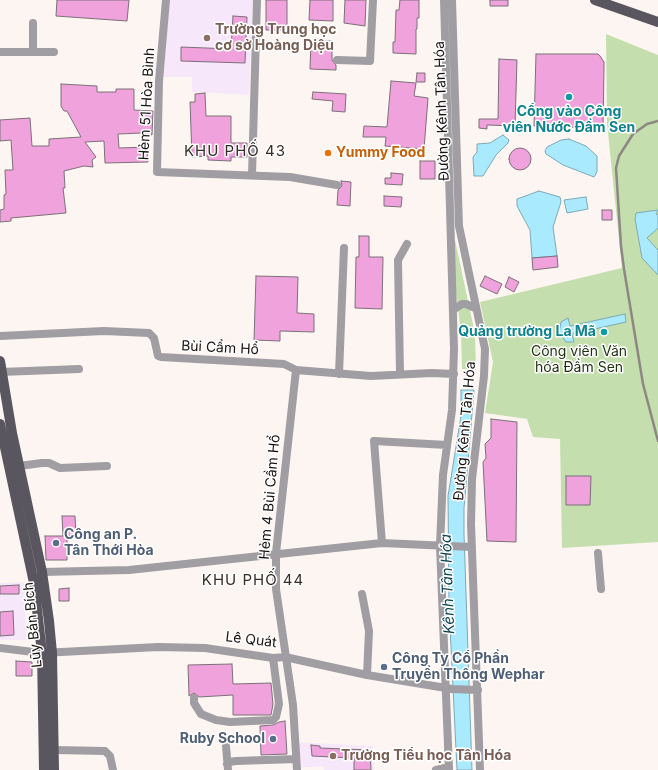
<!DOCTYPE html>
<meta charset="utf-8">
<style>
body{margin:0}
canvas{display:block;background:#fdf5f1}
</style>
<canvas width="658" height="770"></canvas>
<script>
const g = document.querySelector('canvas').getContext('2d');
g.lineJoin = 'round';
function fill(path, color) { g.fillStyle = color; g.fill(path, 'evenodd'); }
const shape = rows => new Path2D(rows.map(r => 'M' + r).join(''));
function stroke(path, color, width, dash) { g.strokeStyle = color; g.lineWidth = width; g.lineCap = dash ? 'butt' : 'round'; g.setLineDash(dash || []); g.stroke(path); }
function label(font, color, halo, rows, align = 'center') {
  g.font = font + ' Inter,sans-serif'; g.lineWidth = 3; g.setLineDash([]); g.textBaseline = 'middle'; g.strokeStyle = halo; g.fillStyle = color; for (const [text, x, y, turn = 0] of rows) {
    g.save(); g.translate(x, y); g.rotate((+turn || 0) * Math.PI / 180); g.textAlign = isNaN(turn) ? turn : align; if (halo) g.strokeText(text, 0, 0); g.fillText(text, 0, 0); g.restore();
  }
}
const education = shape([
 [167,0,253,0,249,95,192,92,192,77,161,77],
 [24,582,26,640,0,640,0,583],
 [292,742,373,746,374,770,324,770,323,766,294,768]
]);
const green = shape([
 [606,34,658,55,658,542,562,548,560,439,533,437,527,419,485,413,493,362,480,302,622,268,607,123],
 [455,240,475,334,476,370,462,369,461,332,452,262,452,250]
]);
const water = shape([
 [503,135,509,140,508,143,496,155,483,176,474,176,473,157,477,152,477,144,490,143,503,135],
 [569,139,586,146,597,156,597,172,594,177,563,165,546,154,545,151,547,147,561,140,569,139],
 [539,191,560,197,561,202,553,227,557,256,532,258,530,230,517,206,517,199,539,191],
 [586,197,588,209,567,213,564,200,586,197],
 [658,210,656,214,658,215,658,228,647,238,658,250,658,275,642,258,635,219,636,213,658,210],
 [625,314,626,322,572,334,574,342,566,342,559,333,561,322,568,318,570,326,625,314],
 [461,390,474,390,464,508,464,534,472,770,457,770,449,605,448,496,461,416,461,390]
]);
const building = shape([
 [57,0,129,0,127,21,56,16,57,0],
 [266,0,287,0,287,30,266,30,266,0],
 [310,0,333,0,333,21,309,20,310,0],
 [345,0,366,0,365,26,344,23,345,0],
 [400,0,419,0,419,18,417,18,417,29,416,29,416,54,393,53,393,42,395,42,396,10,399,10,400,0],
 [490,0,508,0,508,6,490,6,490,0],
 [233,16,247,17,245,63,181,61,181,47,231,49,233,16],
 [311,41,332,41,332,60,336,65,336,70,310,69,311,41],
 [536,54,598,54,600,56,604,62,604,68,603,128,534,126,536,54],
 [499,59,517,60,515,126,487,125,487,129,479,128,479,119,498,119,499,59],
 [417,73,425,73,425,82,416,82,417,73],
 [391,81,416,83,414,96,428,98,424,149,385,146,386,137,363,137,364,126,387,127,391,81],
 [61,84,97,86,97,92,116,92,116,89,134,89,134,110,153,111,152,135,142,133,118,134,119,148,147,147,148,162,105,163,104,141,85,142,96,157,92,160,93,167,84,166,64,171,65,188,63,188,66,213,11,218,11,221,0,222,0,210,4,209,4,195,6,194,5,170,13,170,11,140,0,141,0,120,30,118,32,146,49,146,49,139,81,137,67,111,64,111,61,106,61,84],
 [313,92,346,94,345,112,332,111,333,101,312,99,313,92],
 [205,93,206,116,231,116,231,143,247,143,247,157,231,157,231,161,208,160,208,156,192,157,190,102,195,102,195,94,205,93],
 '509 159a11 11 0 1 1 22 0a11 11 0 1 1-22 0Z',
 [420,161,435,161,435,179,420,179,420,161],
 [391,173,403,174,402,185,385,184,385,178,391,178,391,173],
 [341,181,351,182,350,206,337,205,338,190,342,186,341,181],
 [384,196,402,197,401,207,384,206,384,196],
 [602,210,612,210,612,220,602,220,602,210],
 [359,236,369,236,369,257,383,257,382,309,355,308,356,257,359,257,359,236],
 [557,256,558,267,533,270,532,258,557,256],
 [256,276,298,277,297,313,314,314,314,332,280,331,280,341,254,340,256,276],
 [485,276,502,284,497,294,480,286,485,276],
 [509,277,519,282,514,292,505,287,509,277],
 [491,419,517,422,516,542,487,541,483,462,486,458,485,444,491,438,491,419],
 [566,476,591,476,590,505,566,505,566,476],
 [62,516,75,516,76,535,63,536,62,516],
 [45,536,67,536,67,560,46,560,45,536],
 [19,585,19,594,0,594,0,586,19,585],
 [69,588,69,601,59,601,59,589,69,588],
 [13,611,14,635,0,636,0,612,13,611],
 [16,661,32,662,32,676,16,676,16,661],
 [232,664,233,684,271,683,273,704,271,715,233,715,233,695,199,697,194,693,189,696,188,665,232,664],
 [285,721,287,754,261,755,260,726,273,725,279,722,285,721],
 [311,745,320,746,320,748,370,750,371,770,354,770,354,758,312,756,311,745]
]);
const minor = shape([
 [166,0,159,81,157,172,290,177,337,185],
 [444,0,454,349,452,410,443,475,440,546,449,770],
 [452,0,459,226,485,349,484,376,472,479,471,524,480,770],
 [33,23,33,52],
 [0,52,54,52],
 [337,60,370,61,373,0],
 [252,175,257,0],
 [453,310,462,304,466,304,475,308],
 [0,336,104,331,149,333,154,338,158,356,161,357,284,364,296,370,371,376,432,373,454,374],
 [296,370,276,553,276,589,293,705,297,770],
 [1,372,79,369],
 [339,374,344,248],
 [400,374,398,260,407,244],
 [19,466,42,463,49,463,60,468,107,466],
 [382,543,374,441,447,445],
 [598,553,601,589],
 [42,572,129,570,382,543,472,547],
 [362,594,369,631,367,675],
 [0,648,42,653,158,647,205,648,273,658,285,657,367,675,452,689,478,690],
 [194,698,194,703,201,714,216,720,230,722,273,720,276,717,279,704,273,658],
 [226,746,228,770],
 [54,750,105,751,110,756,113,770],
 [227,764,229,762,236,761,296,759],
 [436,770,449,767]
]);
const major = shape([
 [595,0,658,22],
 [0,361,12,433,42,572,49,621,52,653,54,770],
 [0,424,34,583,42,653,44,770]
]);
const rail = shape([
 [658,121,647,124,633,134,619,156,616,168,621,246,624,269,643,384,658,441]
]);
const markers = [
 [207,38,4,"#8d6e63"],
 [569,97,4,"#0f9aa8"],
 [328,153,4,"#e8710a"],
 [604,332,4,"#0f9aa8"],
 [56,543,4,"#5c6f8a"],
 [384,667,4,"#5c6f8a"],
 [273,739,4,"#5c6f8a"],
 [333,756,4,"#8d6e63"]
];
const educationNames = [
 ["Trường Trung học",215,30],
 ["cơ sở Hoàng Diệu",215,46],
 ["Trường Tiểu học Tân Hóa",341,756]
];
const streetNames = [
 ["Hẻm 51 Hòa Bình",147,104,-87],
 ["Đường Kênh Tân Hóa",442,111,-92],
 ["Bùi Cẩm Hổ",220,348,3],
 ["Đường Kênh Tân Hóa",465,431,-85],
 ["Hẻm 4 Bùi Cầm Hổ",270,497,-85],
 ["Lũy Bán Bích",33,625,-96],
 ["Lê Quát",251,640,7]
];
const cultureNames = [
 ["Cổng vào Công",569,112],
 ["viên Nước Đầm Sen",569,128],
 ["Quảng trường La Mã",596,332,"right"]
];
const foodNames = [
 ["Yummy Food",336,153]
];
const parkNames = [
 ["Công viên Văn",579,352],
 ["hóa Đầm Sen",579,368]
];
const serviceNames = [
 ["Công an P.",64,535],
 ["Tân Thới Hòa",64,551],
 ["Công Ty Cổ Phần",392,659],
 ["Truyền Thông Wephar",392,675],
 ["Ruby School",265,739,"right"]
];
const neighbourhoodNames = [
 ["KHU PHỐ 43",235,151],
 ["KHU PHỐ 44",253,580]
];
const waterNames = [
 ["Kênh Tân Hóa",448,584,-92]
];
fill(education, '#f6e7fa');
fill(green, '#c4dfad');
fill(water, '#a9eaff');
stroke(water, '#7da9b7', 1);
fill(building, '#f0a2dc');
stroke(building, '#7b7078', 1);
stroke(minor, '#a09ea3', 8);
stroke(major, '#5a565f', 10);
stroke(rail, '#8e8784', 2.5);
for (const [x, y, r, color] of markers) { const dot = new Path2D(); dot.arc(x, y, r, 0, 2 * Math.PI); g.fillStyle = color; g.fill(dot); stroke(dot, '#fff', 1.5); }
label('bold 14px', '#785e54', '#fff', educationNames, 'left');
label('14px', '#171210', '#fff', streetNames);
label('bold 14px', '#0d838f', '#fff', cultureNames);
label('bold 14px', '#c56008', '#fff', foodNames, 'left');
label('14px', '#1f300e', '#fff', parkNames);
label('bold 14px', '#4e5e75', '#fff', serviceNames, 'left');
g.letterSpacing = '1px';
label('15px', '#372d27', '#fff', neighbourhoodNames);
g.letterSpacing = '0px';
label('italic 15px', '#0e4553', '#fff', waterNames);
</script>
